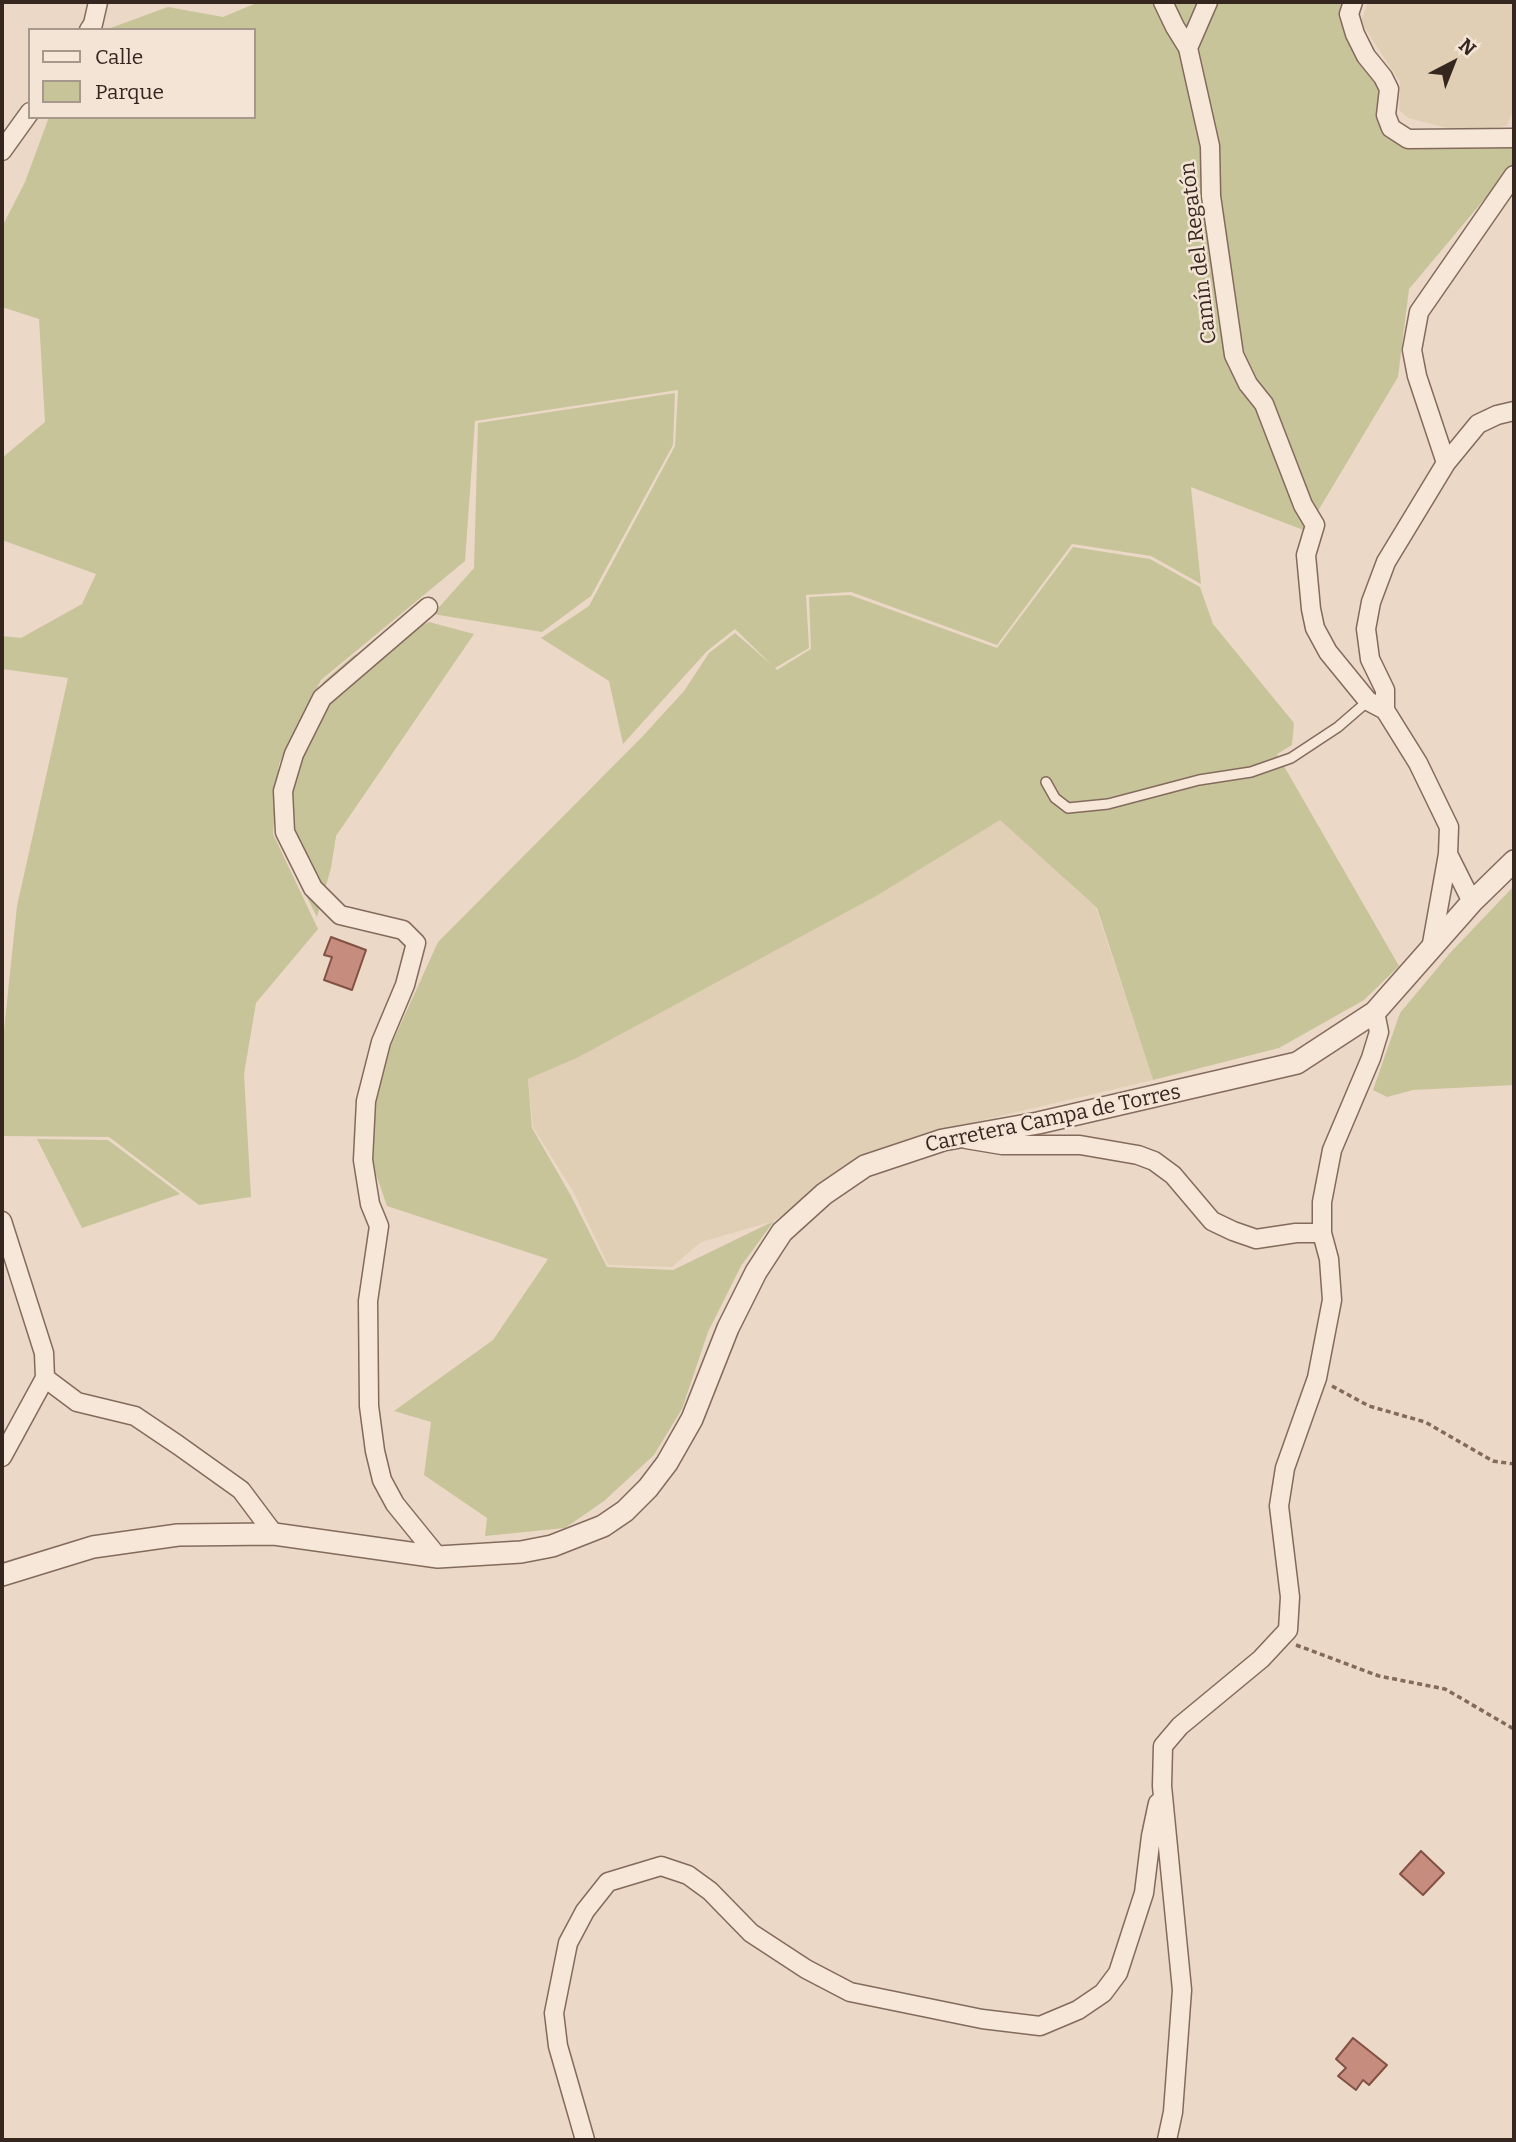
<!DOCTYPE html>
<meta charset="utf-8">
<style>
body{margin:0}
#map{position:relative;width:1516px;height:2142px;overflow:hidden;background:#ebd8c6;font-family:Bitter,serif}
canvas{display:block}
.frame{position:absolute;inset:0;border:4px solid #362620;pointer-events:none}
.legend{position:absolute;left:28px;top:28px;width:228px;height:91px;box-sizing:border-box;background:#f3e4d5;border:2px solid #a7988d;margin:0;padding:9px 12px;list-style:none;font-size:21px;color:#362620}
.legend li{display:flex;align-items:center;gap:14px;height:35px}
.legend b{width:35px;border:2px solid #a7988d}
.north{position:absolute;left:1418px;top:28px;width:70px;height:70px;-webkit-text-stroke:5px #f3e4d5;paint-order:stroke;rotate:42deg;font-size:19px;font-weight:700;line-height:28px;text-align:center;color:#362620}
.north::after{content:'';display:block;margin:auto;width:24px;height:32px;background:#362620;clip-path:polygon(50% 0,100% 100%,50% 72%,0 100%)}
</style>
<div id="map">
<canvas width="1516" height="2142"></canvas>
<div class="frame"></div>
<ul class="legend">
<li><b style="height:9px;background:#f6e7d8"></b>Calle</li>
<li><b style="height:19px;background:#c8c49a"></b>Parque</li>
</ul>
<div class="north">N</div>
</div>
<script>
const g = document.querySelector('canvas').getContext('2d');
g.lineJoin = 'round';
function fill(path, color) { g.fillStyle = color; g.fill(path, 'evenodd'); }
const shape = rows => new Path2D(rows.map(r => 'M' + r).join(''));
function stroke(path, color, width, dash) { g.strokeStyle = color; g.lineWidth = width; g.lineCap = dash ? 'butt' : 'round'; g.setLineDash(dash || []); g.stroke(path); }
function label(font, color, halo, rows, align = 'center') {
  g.font = font + ' Bitter,serif'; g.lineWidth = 5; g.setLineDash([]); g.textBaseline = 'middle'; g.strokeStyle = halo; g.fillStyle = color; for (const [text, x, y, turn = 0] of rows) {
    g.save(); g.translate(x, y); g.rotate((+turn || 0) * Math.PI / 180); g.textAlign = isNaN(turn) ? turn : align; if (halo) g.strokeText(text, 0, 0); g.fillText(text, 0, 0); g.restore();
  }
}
const farmland = shape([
 [1368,2,1514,2,1514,108,1507,126,1459,131,1408,118,1399,110,1400,82,1361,22],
 [1000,819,1096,908,1153,1080,949,1128,853,1161,774,1221,701,1242,672,1267,608,1265,574,1193,533,1127,528,1079,577,1058,878,895]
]);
const green = shape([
 [259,2,1348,2,1385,90,1381,125,1409,143,1514,146,1514,164,1409,289,1398,377,1306,531,1191,487,1201,584,1151,556,1072,544,997,645,851,592,806,595,809,648,775,668,777,670,811,649,809,597,850,595,997,648,1073,547,1150,559,1200,587,1213,624,1294,723,1292,745,1277,754,1399,966,1364,1000,1279,1048,1153,1080,1097,908,1000,820,878,895,577,1058,528,1079,532,1128,570,1194,607,1267,673,1270,774,1221,741,1266,708,1332,682,1409,654,1455,604,1501,565,1528,485,1536,487,1518,424,1475,431,1422,394,1411,493,1340,548,1259,387,1206,368,1151,378,1074,438,942,642,737,684,691,709,653,735,633,773,666,735,629,707,651,623,744,609,681,541,638,589,606,675,446,678,390,475,421,465,561,321,680,279,764,273,834,318,929,256,1003,244,1074,251,1197,199,1205,109,1137,2,1136,2,1050,17,906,68,678,2,669,2,636,21,638,82,604,96,574,2,540,2,458,45,422,39,319,2,307,2,227,25,182,49,117,254,117,254,30,105,30,168,7,223,17],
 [675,393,673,445,591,596,542,632,433,614,474,568,478,423],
 [429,622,474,634,336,836,331,868,317,917,275,834,282,764,323,682,353,656],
 [1514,886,1514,1085,1413,1090,1387,1097,1373,1090,1400,1013,1450,953],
 [37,1139,108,1140,180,1194,82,1228]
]);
const building = shape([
 [331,937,366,950,352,990,324,980,332,957,324,955,331,937],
 [1421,1851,1444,1873,1423,1895,1400,1874,1421,1851],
 [1353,2038,1387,2065,1369,2085,1363,2080,1356,2090,1338,2076,1346,2068,1336,2059,1353,2038]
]);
const path = shape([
 [1332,1386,1369,1406,1425,1422,1493,1461,1514,1464],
 [1296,1645,1379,1676,1445,1689,1514,1729]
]);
const service = shape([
 [1046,782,1055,798,1068,808,1108,804,1199,780,1251,772,1291,758,1338,727,1368,701]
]);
const minor = shape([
 [1163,2,1175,27,1188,48,1210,146,1211,196,1234,355,1248,384,1264,404,1303,505,1315,525,1306,555,1311,609,1315,628,1328,652,1368,701,1385,710],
 [1353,2,1349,14,1355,34,1366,56,1383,77,1389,89,1386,115,1391,128,1408,139,1514,138],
 [89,30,93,24,98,2],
 [1188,48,1208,2],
 [2,151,30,112],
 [1446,463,1478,424,1497,415,1514,411],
 [428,607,322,698,294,754,283,791,285,832,313,888,340,915,403,930,416,943,405,985,381,1042,366,1101,363,1160,370,1204,379,1226,368,1301,369,1406,375,1451,382,1480,395,1504,438,1557],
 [1385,710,1385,690,1370,659,1366,629,1371,602,1386,562,1446,463,1417,376,1412,350,1419,312,1514,175],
 [1385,710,1418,763,1449,827,1448,854,1472,902],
 [1431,949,1448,854],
 [966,1139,1002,1145,1080,1145,1138,1155,1154,1161,1173,1175,1212,1221,1233,1231,1256,1239,1296,1233,1322,1233],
 [2,1221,44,1353,45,1378,2,1457],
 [45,1378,77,1402,135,1416,178,1445,241,1490,274,1534],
 [585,2140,558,2046,554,2013,568,1943,585,1911,608,1882,661,1866,688,1875,710,1891,751,1933,806,1969,850,1992,982,2019,1040,2026,1078,2010,1103,1993,1118,1973,1144,1893,1151,1836,1158,1803],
 [1167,2140,1173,2112,1182,1990,1162,1786,1163,1746,1180,1726,1261,1659,1288,1630,1290,1597,1279,1506,1285,1468,1317,1378,1332,1300,1329,1259,1322,1233,1322,1202,1332,1150,1371,1058,1379,1032,1375,1012]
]);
const tertiary = shape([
 [2,1575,93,1547,178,1535,274,1534,438,1557,521,1552,552,1546,603,1526,625,1511,648,1488,667,1463,692,1419,728,1328,756,1272,782,1232,824,1194,865,1166,943,1140,1038,1123,1297,1063,1375,1012,1472,902,1514,861]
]);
const streetNames = [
 ["Camín del Regatón",1199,253,-97],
 ["Carretera Campa de Torres",1053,1119,-12]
];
fill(farmland, '#e0cfb4');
fill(green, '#c8c49a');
fill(building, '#c68d7e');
stroke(building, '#825045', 2);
stroke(service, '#846a5d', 12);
stroke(minor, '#846a5d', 21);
stroke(tertiary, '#846a5d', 24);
stroke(path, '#846a5d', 3.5, [5, 3.5]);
stroke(service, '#f6e7d8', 9);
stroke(minor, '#f6e7d8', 18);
stroke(tertiary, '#f6e7d8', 21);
label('21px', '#362620', '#f3e4d5', streetNames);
</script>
